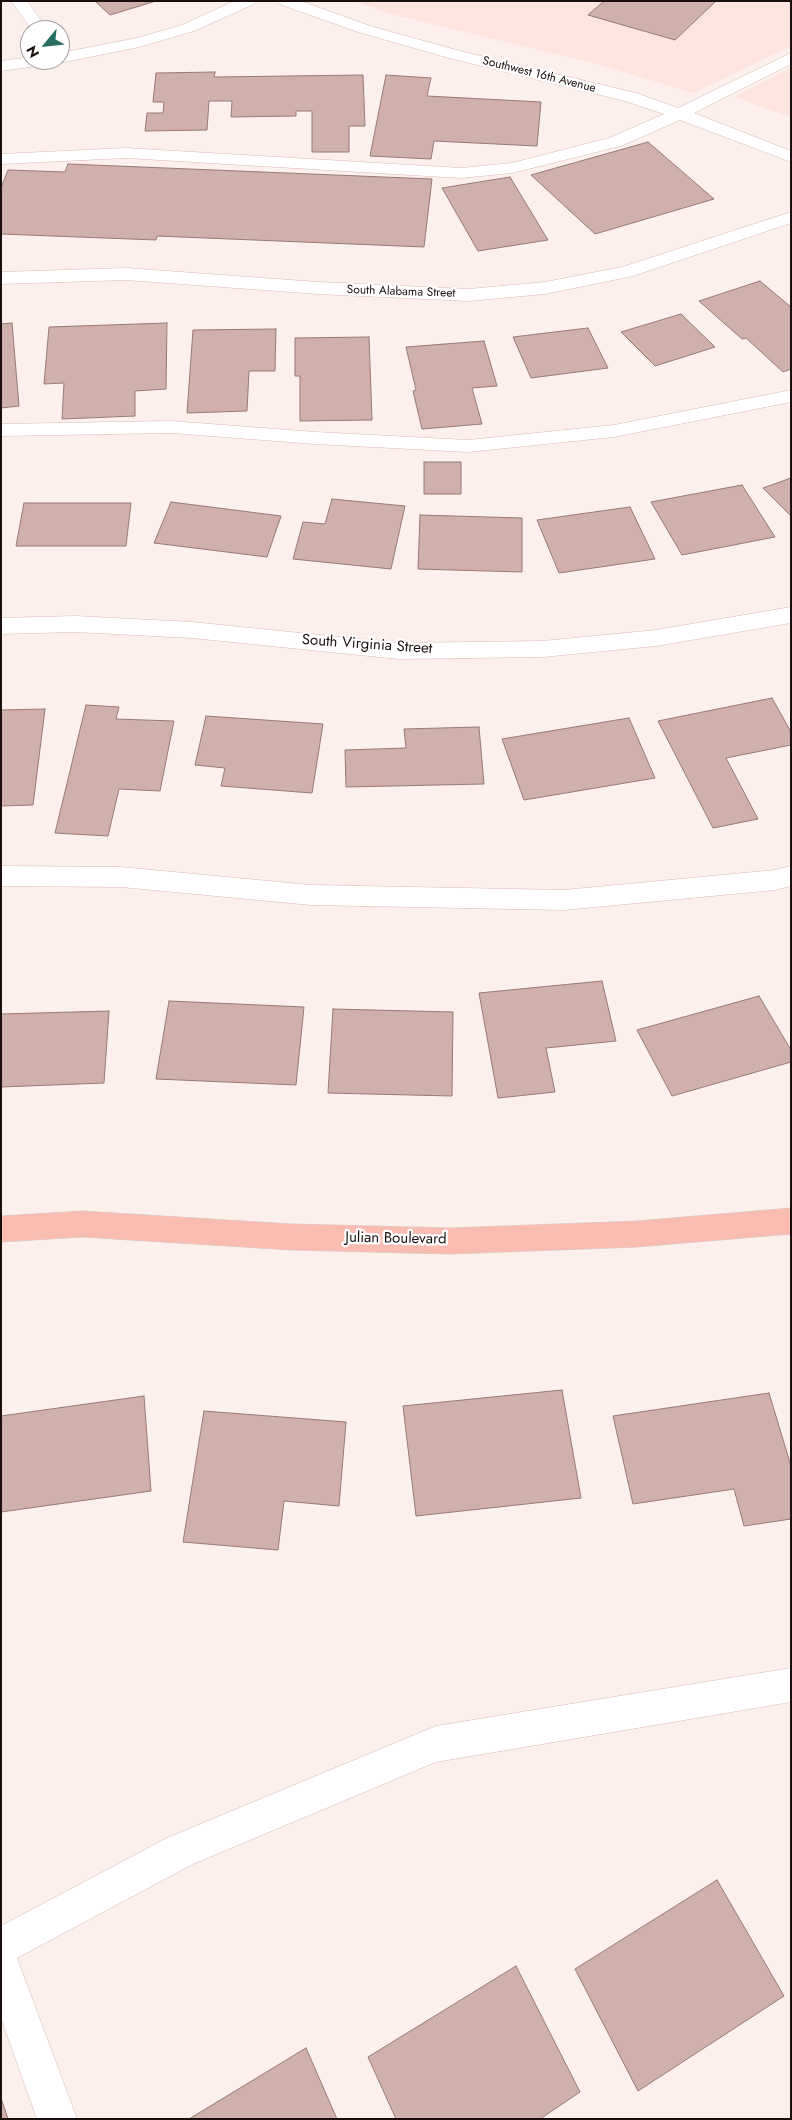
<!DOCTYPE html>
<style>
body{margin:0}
#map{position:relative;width:792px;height:2120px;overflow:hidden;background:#fcefec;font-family:Jost,sans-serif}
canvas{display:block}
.frame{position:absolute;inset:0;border:2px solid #1a0f0d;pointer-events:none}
.north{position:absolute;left:20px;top:20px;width:50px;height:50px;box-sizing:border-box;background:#fff;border:1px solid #a39f9e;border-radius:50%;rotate:242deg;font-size:14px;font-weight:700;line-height:20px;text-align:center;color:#1a0f0d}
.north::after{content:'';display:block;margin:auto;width:18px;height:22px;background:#276d62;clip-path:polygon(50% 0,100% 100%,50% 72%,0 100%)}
</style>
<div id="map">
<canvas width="792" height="2120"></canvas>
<div class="frame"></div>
<div class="north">N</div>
</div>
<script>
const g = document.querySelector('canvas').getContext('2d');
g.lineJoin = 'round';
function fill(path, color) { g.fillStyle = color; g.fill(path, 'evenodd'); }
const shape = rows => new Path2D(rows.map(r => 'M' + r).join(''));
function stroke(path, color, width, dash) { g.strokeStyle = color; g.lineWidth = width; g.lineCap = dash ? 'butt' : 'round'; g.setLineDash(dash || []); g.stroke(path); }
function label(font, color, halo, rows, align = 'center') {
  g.font = font + ' Jost,sans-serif'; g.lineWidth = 4.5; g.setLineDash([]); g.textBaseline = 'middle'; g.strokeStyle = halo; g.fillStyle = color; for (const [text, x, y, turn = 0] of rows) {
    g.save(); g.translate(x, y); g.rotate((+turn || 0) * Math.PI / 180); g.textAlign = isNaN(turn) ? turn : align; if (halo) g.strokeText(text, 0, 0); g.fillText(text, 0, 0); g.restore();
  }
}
const built = shape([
 [353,1,791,1,791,46,693,93,597,64,391,14],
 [791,68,791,117,734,97]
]);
const building = shape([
 [95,1,156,1,110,15,95,1],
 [604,1,716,1,675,40,588,15,604,1],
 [215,72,214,77,363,75,365,126,349,126,349,152,312,152,312,111,296,111,296,116,231,117,232,101,209,101,207,130,145,131,147,113,163,113,164,102,153,102,156,73,215,72],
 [386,75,431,78,427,96,541,102,537,146,434,141,431,159,370,156,386,75],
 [648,142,714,199,595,234,531,175,648,142],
 [68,164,432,179,424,247,157,236,156,240,1,234,1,188,8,170,65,172,68,164],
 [510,177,548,240,478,251,442,188,510,177],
 [760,281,791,307,791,369,783,372,746,338,742,339,699,301,760,281],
 [681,314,715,347,655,366,621,332,681,314],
 [12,323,19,406,1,408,1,324,12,323],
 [167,323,166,389,135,391,135,416,62,419,64,383,44,384,49,327,167,323],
 [588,328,608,368,531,378,513,337,588,328],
 [276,329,275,371,249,371,247,411,187,413,193,330,276,329],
 [369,337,372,420,300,421,300,376,295,376,295,338,369,337],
 [484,341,497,386,472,388,482,424,422,429,413,391,416,390,406,347,484,341],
 [424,462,461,462,461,494,424,494,424,462],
 [791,478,791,516,763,488,791,478],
 [742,485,775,537,682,555,651,502,742,485],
 [332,499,405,506,391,569,293,559,303,522,325,524,332,499],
 [171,502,281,516,267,557,154,543,171,502],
 [24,503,131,503,126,546,16,546,24,503],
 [630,507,655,559,559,573,537,520,630,507],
 [420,515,522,518,522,572,418,569,420,515],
 [772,698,791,732,791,745,726,758,758,819,713,828,658,721,772,698],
 [86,705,119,707,116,719,174,721,160,791,119,789,108,836,55,833,86,705],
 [45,709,33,805,1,806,1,710,45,709],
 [206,716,323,724,312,793,221,786,225,768,195,765,206,716],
 [629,718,655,778,524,800,502,739,629,718],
 [479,727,484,784,346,787,345,750,406,748,404,729,479,727],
 [602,981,616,1041,546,1048,555,1092,498,1098,479,993,602,981],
 [759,996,791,1050,791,1062,672,1096,637,1030,759,996],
 [169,1001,304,1007,296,1085,156,1079,169,1001],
 [333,1009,453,1012,452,1096,328,1093,333,1009],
 [109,1011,104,1083,1,1087,1,1014,109,1011],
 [562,1390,581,1498,416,1516,403,1406,562,1390],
 [769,1393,791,1466,791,1519,744,1526,734,1489,633,1504,613,1416,769,1393],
 [144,1396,151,1491,1,1512,1,1416,144,1396],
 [204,1411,346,1422,339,1506,284,1501,278,1550,183,1542,204,1411],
 [717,1880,784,1996,638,2091,575,1969,717,1880],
 [516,1966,580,2092,540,2119,396,2119,368,2057,516,1966],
 [306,2048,337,2119,189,2119,306,2048],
 [1,2098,8,2119,1,2119,1,2098]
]);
const minor = shape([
 [11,1,27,1,48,30,32,30,11,1],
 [234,1,256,1,254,4,194,31,139,47,60,63,53,60,60,60,60,53,137,38,182,25,234,1],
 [277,1,301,1,370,26,460,51,636,93,678,108,791,53,791,64,694,113,791,151,791,162,680,120,621,146,512,173,461,178,126,158,1,164,1,154,126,148,461,168,512,163,609,138,664,114,625,101,449,58,358,32,279,4,277,1],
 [30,57,30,60,52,60,44,65,1,71,1,61,30,57],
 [791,212,791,223,633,276,545,294,469,301,318,294,126,280,1,284,1,272,126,268,318,282,469,289,545,282,622,267,791,212],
 [791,390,791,402,614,437,468,452,315,444,171,433,1,436,1,424,171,421,315,432,468,440,614,425,791,390],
 [791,607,791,623,656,646,543,657,399,659,192,638,75,632,1,634,1,618,75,616,192,622,399,643,543,641,656,630,791,607],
 [1,866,121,867,311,885,564,890,775,870,791,866,791,886,775,890,564,910,311,905,121,887,1,886,1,866],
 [791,1668,791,1702,436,1762,193,1864,17,1958,77,2119,37,2119,1,2018,1,1926,167,1838,436,1726,791,1668]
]);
const major = shape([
 [791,1208,791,1234,637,1247,451,1254,291,1250,82,1237,1,1242,1,1216,82,1211,291,1224,451,1228,637,1221,791,1208]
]);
const farStreetnames = [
 ["Southwest 16th Avenue",539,75,14],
 ["South Alabama Street",401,292,2]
];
const streetNames = [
 ["South Virginia Street",367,645,4],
 ["Julian Boulevard",396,1239,1]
];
fill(built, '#fde4df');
fill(building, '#cfb0aa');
stroke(building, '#977a75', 1);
stroke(minor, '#d9b9b3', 1);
stroke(major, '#d1cfcf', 1);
fill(minor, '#fff');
fill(major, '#f9bcb1');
label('12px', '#1a0f0d', '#fff', farStreetnames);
label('15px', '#1a0f0d', '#fff', streetNames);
</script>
